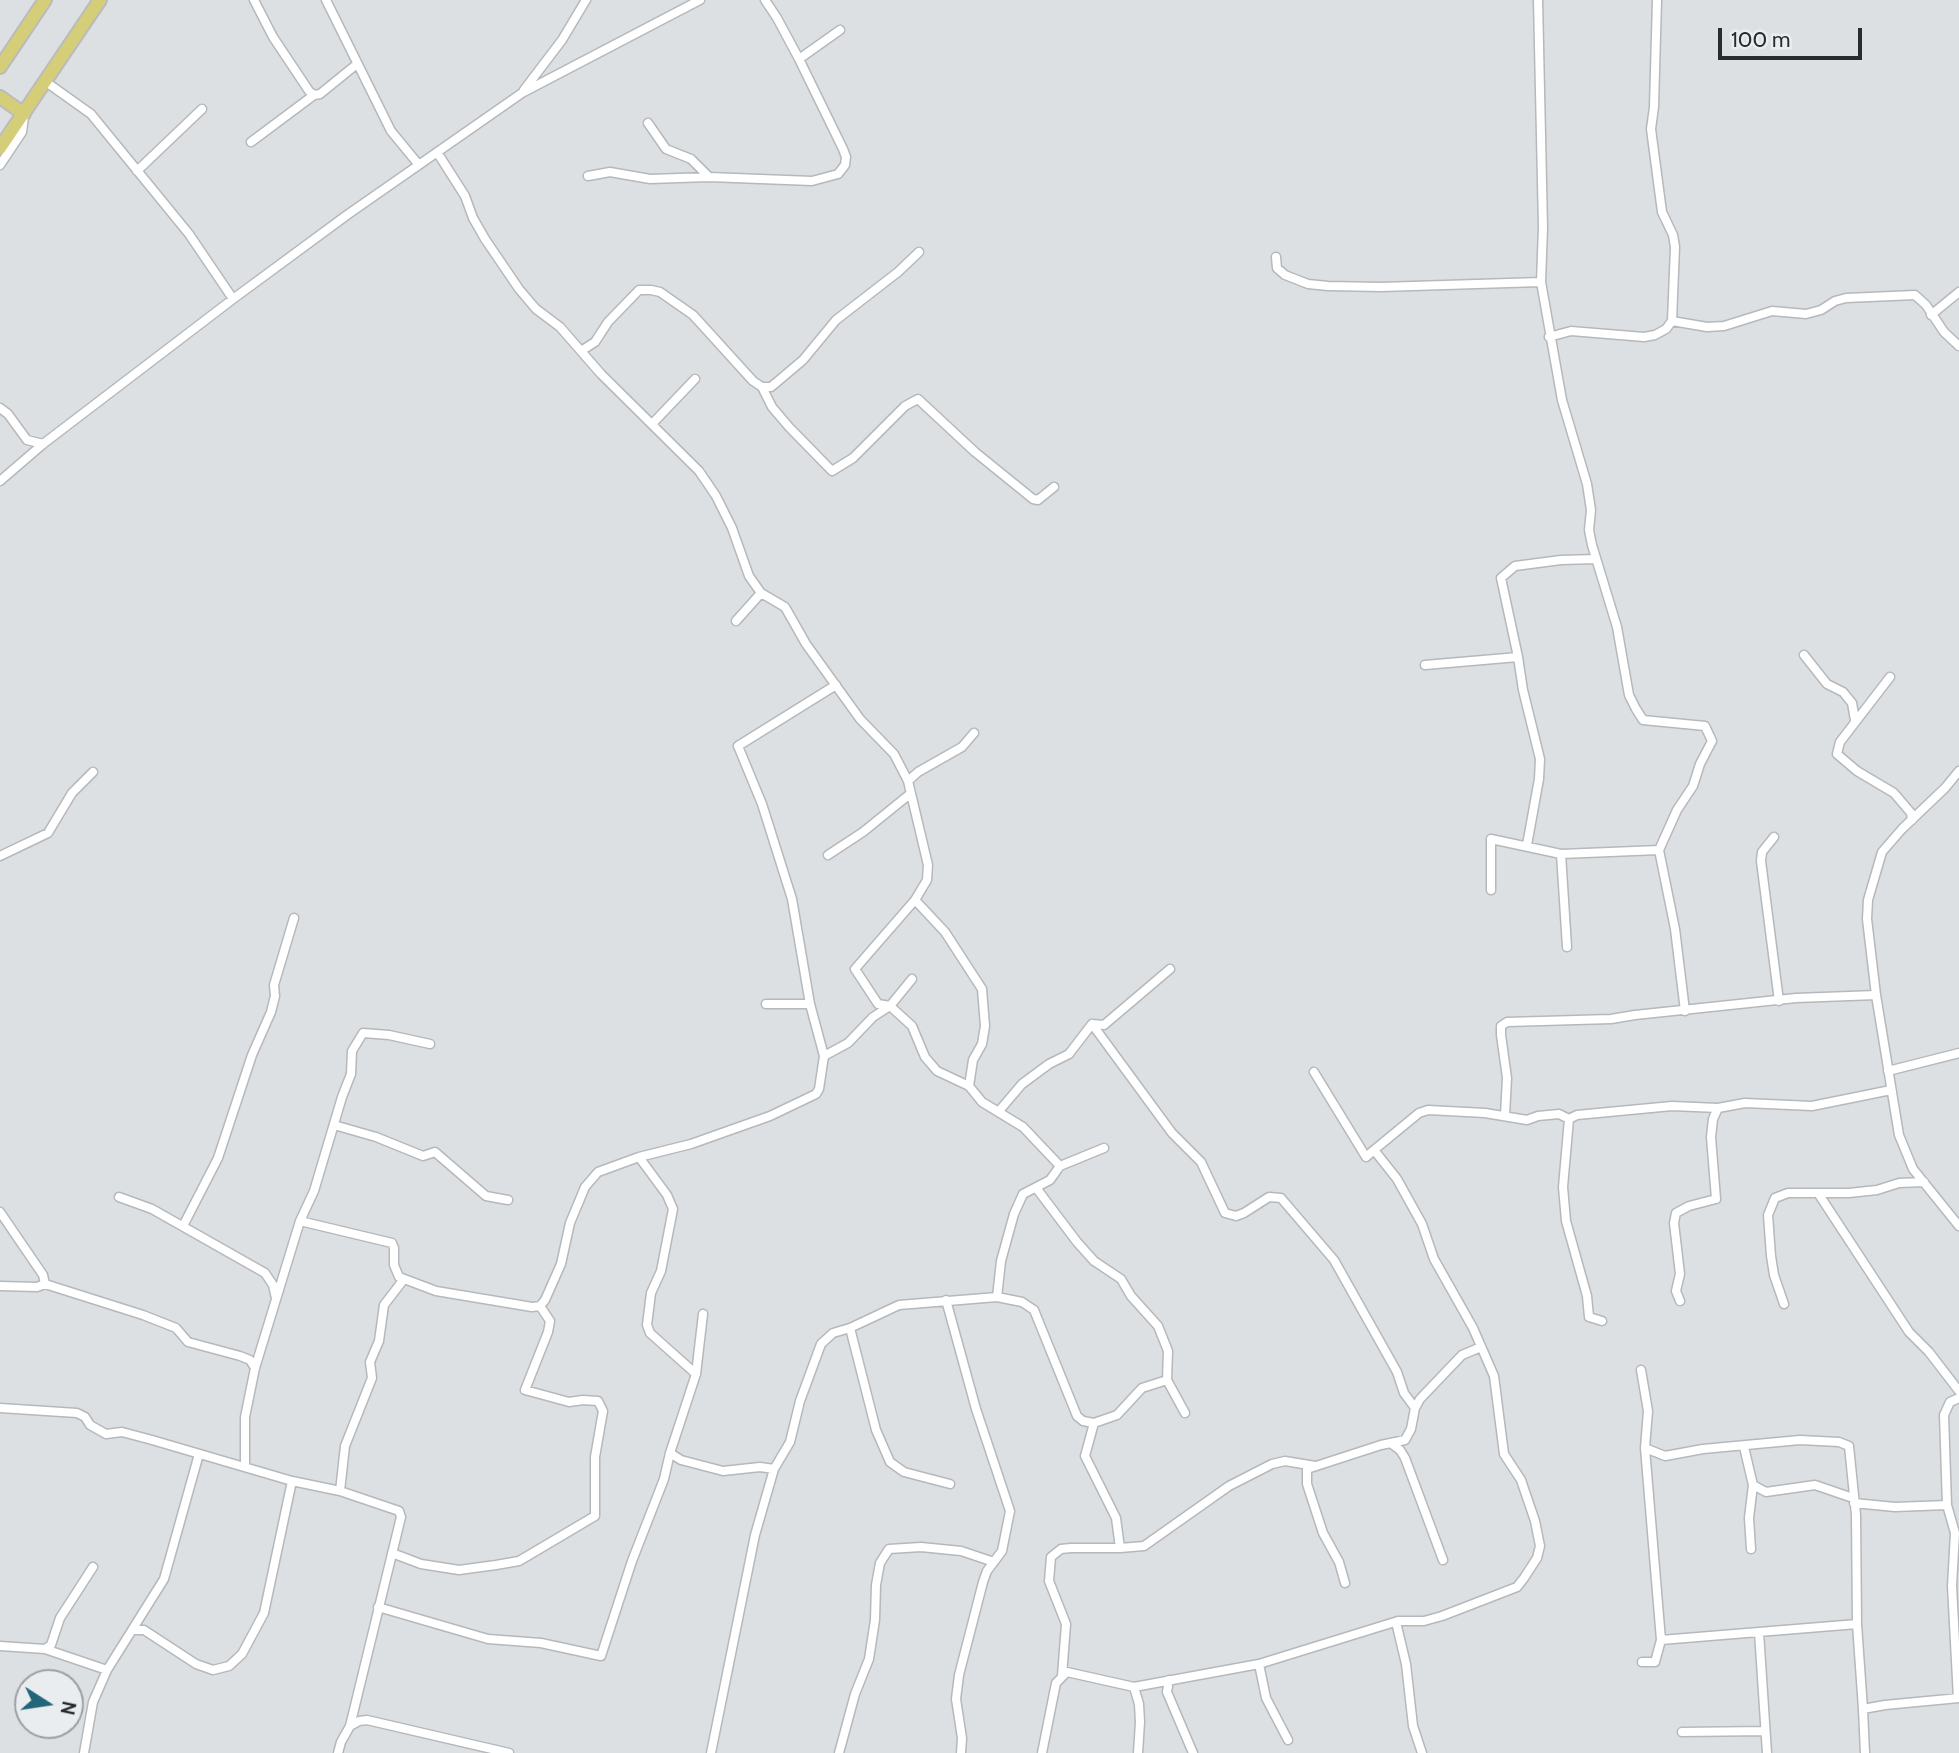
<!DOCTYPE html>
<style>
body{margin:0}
#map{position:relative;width:1959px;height:1753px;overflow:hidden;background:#dce0e3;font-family:Cabin,sans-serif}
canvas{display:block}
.north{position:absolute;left:14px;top:1669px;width:70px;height:70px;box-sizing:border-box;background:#eaedf0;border:2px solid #9d9fa2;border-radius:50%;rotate:102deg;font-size:19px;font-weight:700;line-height:28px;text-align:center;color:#2a2b2c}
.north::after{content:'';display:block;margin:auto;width:24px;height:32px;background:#236579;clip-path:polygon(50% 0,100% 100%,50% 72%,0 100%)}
.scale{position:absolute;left:1718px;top:28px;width:144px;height:32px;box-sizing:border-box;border:4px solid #2a2b2c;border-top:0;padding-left:9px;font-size:21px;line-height:24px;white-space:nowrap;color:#2a2b2c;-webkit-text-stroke:5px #eaedf0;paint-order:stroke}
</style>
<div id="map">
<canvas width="1959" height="1753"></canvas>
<div class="north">N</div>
<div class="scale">100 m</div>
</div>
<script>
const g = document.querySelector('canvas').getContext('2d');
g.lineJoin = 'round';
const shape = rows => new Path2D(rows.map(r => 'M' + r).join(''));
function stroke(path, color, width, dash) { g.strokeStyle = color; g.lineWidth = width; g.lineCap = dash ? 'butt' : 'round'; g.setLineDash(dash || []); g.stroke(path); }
const minor = shape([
 [254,0,273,37,309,91,314,95],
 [326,0,391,131,419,165],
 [1538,0,1543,227,1541,282,1562,400,1587,484,1591,510,1589,530,1592,545,1617,627,1629,695,1636,709,1643,720,1705,726,1712,741,1700,764,1693,786,1677,810,1659,850,1675,929,1685,1011],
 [799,59,840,30],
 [46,82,91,114,189,234,233,299],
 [524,90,562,40,586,0],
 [648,123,666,149,691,159,709,177,812,181,838,174,845,165,846,157,843,149,799,59,777,18,765,0],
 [251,142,314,95,320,94,357,64],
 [437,152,465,196,473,218,485,239,519,289,536,309,560,327,601,374,699,471,716,496,732,528,749,576,761,593,785,607,806,644,860,719,894,754,908,781,928,865,927,880,915,900,855,969,878,1004,890,1006,873,1017,848,1043,824,1056,810,1004,792,899,762,804,738,746,836,685],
 [0,165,22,132,24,117],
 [137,171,202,109],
 [588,176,610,172,650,179,709,177],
 [1276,257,1277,268,1285,275,1308,284,1328,286,1381,287,1541,282],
 [1931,315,1959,292],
 [1672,321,1707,327,1724,326,1772,311,1806,314,1821,310,1835,301,1846,298,1915,295,1926,305,1944,332,1959,346],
 [1549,337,1571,331,1644,337,1655,335,1666,329,1672,321,1675,247,1673,235,1662,212,1651,129,1654,107,1657,0],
 [581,351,595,342,608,322,639,290,651,290,660,292,693,315,753,381,762,387,771,387,803,360,836,320,898,272,919,252],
 [762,387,772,407,789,427,832,471,853,458,905,406,918,399,975,452,1033,499,1038,500,1054,487],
 [0,408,8,414,27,440,43,444],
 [652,424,695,379],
 [0,481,43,444,233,299,347,215,522,93,700,0],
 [736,621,761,593],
 [1804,655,1827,684,1843,692,1852,703,1855,720],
 [1518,657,1523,690,1540,759,1539,779,1527,845],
 [1425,665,1518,657,1501,578,1515,566,1561,560,1596,559],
 [1890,677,1840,742,1837,754,1857,771,1894,793,1911,813,1912,820],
 [1959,771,1945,788,1902,829,1882,852,1868,900,1867,919,1876,995,1899,1135,1913,1169,1959,1226],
 [908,781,918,772,962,747,974,733],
 [1774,837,1762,852,1761,861,1779,1001],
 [1561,854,1567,947],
 [828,855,863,832,910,794],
 [0,856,48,833,72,793,93,772],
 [1491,890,1491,839,1561,854,1659,850],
 [915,900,945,932,982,989,985,1026,982,1044,973,1060,969,1086],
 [912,979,890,1006,912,1026,925,1057,937,1071,969,1086,982,1102,1023,1127,1060,1166,1050,1180,1023,1194,1014,1214,1001,1261,997,1297],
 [766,1004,810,1004],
 [1092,1024,1172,1133,1201,1162,1225,1213,1236,1216,1244,1213,1269,1197,1281,1198,1334,1260,1397,1372,1404,1393,1415,1408],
 [1888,1071,1959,1053],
 [1314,1072,1366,1157,1374,1150],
 [999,1111,1022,1084,1049,1064,1069,1054,1092,1024,1104,1025,1170,969],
 [1505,1115,1507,1078,1501,1035,1501,1026,1507,1022,1611,1019,1635,1015,1796,998,1876,995],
 [334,1125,376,1137,423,1156,435,1152,486,1196,508,1200],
 [639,1157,667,1195,673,1209,661,1271,651,1293,647,1325,650,1333,696,1374],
 [1060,1166,1104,1148],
 [1037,1189,1077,1242,1094,1261,1121,1279,1131,1296,1158,1326,1168,1351,1167,1380],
 [1818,1193,1909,1332,1929,1352,1959,1391],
 [119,1197,152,1209,265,1273,273,1285,276,1298],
 [0,1212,43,1275,45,1284],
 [300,1221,392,1243,394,1248,394,1265,399,1277,436,1291,532,1307,540,1306,545,1300,561,1264,570,1223,585,1187,598,1172,639,1157,691,1144,770,1116,816,1094,819,1089,824,1056],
 [183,1226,218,1158,252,1055,271,1012,275,996,274,985,294,918],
 [0,1286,37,1287,45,1284,143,1315,176,1328,188,1342,240,1356,250,1360,255,1368],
 [946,1300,976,1409,1010,1511,1002,1551,987,1571,983,1582,959,1675,956,1699,962,1738,961,1753],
 [1680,1301,1676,1291,1680,1274,1674,1223,1676,1213,1689,1206,1716,1199,1711,1137,1713,1119,1718,1108,1745,1103,1812,1106,1891,1090],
 [1784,1304,1774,1275,1771,1256,1768,1215,1775,1198,1788,1193,1849,1193,1877,1190,1899,1183,1924,1182],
 [1602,1321,1589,1317,1587,1296,1566,1221,1563,1187,1569,1119,1577,1115,1672,1106,1718,1108],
 [850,1328,876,1430,890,1462,904,1472,950,1484],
 [1641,1370,1648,1411,1645,1448,1665,1456,1703,1449,1800,1440,1839,1442,1849,1446,1856,1515,1857,1624],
 [0,1408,77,1413,85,1417,90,1425,106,1434,122,1432,152,1440,292,1481,340,1491,399,1511,401,1517,350,1726,341,1742,338,1753],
 [1094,1423,1085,1456,1116,1518,1120,1548],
 [1392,1444,1400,1450,1405,1458,1443,1560],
 [1744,1447,1753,1485,1749,1518,1751,1549],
 [1645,1448,1661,1640,1857,1624,1863,1709,1885,1705,1959,1698],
 [670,1453,681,1460,723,1471,760,1467,774,1469],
 [245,1467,245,1417,255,1368,300,1221,314,1191,342,1097,351,1074,352,1051,363,1033,389,1035,430,1044],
 [1753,1485,1766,1492,1815,1485,1853,1498],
 [340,1491,345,1446,372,1378,370,1362,379,1341,384,1305,404,1279],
 [1854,1503,1895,1507,1947,1505],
 [392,1553,421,1564,459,1570,496,1565,519,1561,595,1516,595,1457,603,1411,598,1401,583,1400,569,1402,525,1390,548,1332,550,1321,540,1306],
 [1345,1583,1339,1562,1323,1533,1307,1484,1307,1469,1381,1445,1405,1440,1411,1429,1415,1408,1420,1399,1462,1355,1481,1347],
 [378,1607,488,1639,541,1643,601,1656,632,1561,664,1479,670,1453,696,1374,703,1314],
 [1396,1622,1406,1664,1413,1726,1422,1753],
 [134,1630,144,1630,196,1664,213,1670,229,1666,242,1654,264,1613,292,1481],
 [1759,1632,1767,1753],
 [0,1646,45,1649,107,1670],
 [45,1649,51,1645,60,1618,93,1567],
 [1642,1662,1655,1662,1661,1640],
 [1259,1664,1266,1698,1288,1740],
 [1062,1676,1066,1624,1049,1581,1051,1557,1061,1549,1071,1548,1120,1548,1144,1546,1229,1486,1272,1464,1285,1461,1315,1466],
 [1169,1680,1167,1692,1193,1753],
 [1134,1687,1139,1704,1140,1722,1138,1753],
 [1958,1698,1952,1586,1955,1533,1947,1505,1944,1415,1950,1402,1959,1398],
 [1863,1709,1865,1753],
 [350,1726,359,1721,367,1720,509,1753],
 [1682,1732,1765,1731],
 [84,1753,93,1702,107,1670,164,1579,199,1454],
 [711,1753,755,1535,774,1469,790,1442,800,1401,821,1344,833,1333,850,1328,899,1305,997,1297,1022,1302,1034,1310,1077,1416,1083,1421,1094,1423,1117,1415,1142,1388,1167,1380,1185,1413],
 [839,1753,855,1694,869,1659,875,1620,876,1585,880,1563,889,1549,921,1547,961,1551,994,1562],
 [1042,1753,1056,1683,1067,1672,1134,1687,1259,1664,1398,1621,1424,1621,1442,1616,1517,1587,1524,1578,1537,1558,1540,1546,1535,1521,1521,1480,1504,1454,1494,1376,1473,1328,1434,1259,1422,1224,1397,1179,1374,1150,1419,1113,1428,1110,1485,1113,1527,1120,1538,1116,1559,1114,1569,1119]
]);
const primary = shape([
 [0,67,45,0],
 [0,97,24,114],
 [0,148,100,0]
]);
stroke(minor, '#b5b8bc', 11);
stroke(primary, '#bbb', 16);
stroke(minor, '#fff', 8);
stroke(primary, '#d5ce79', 12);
</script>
